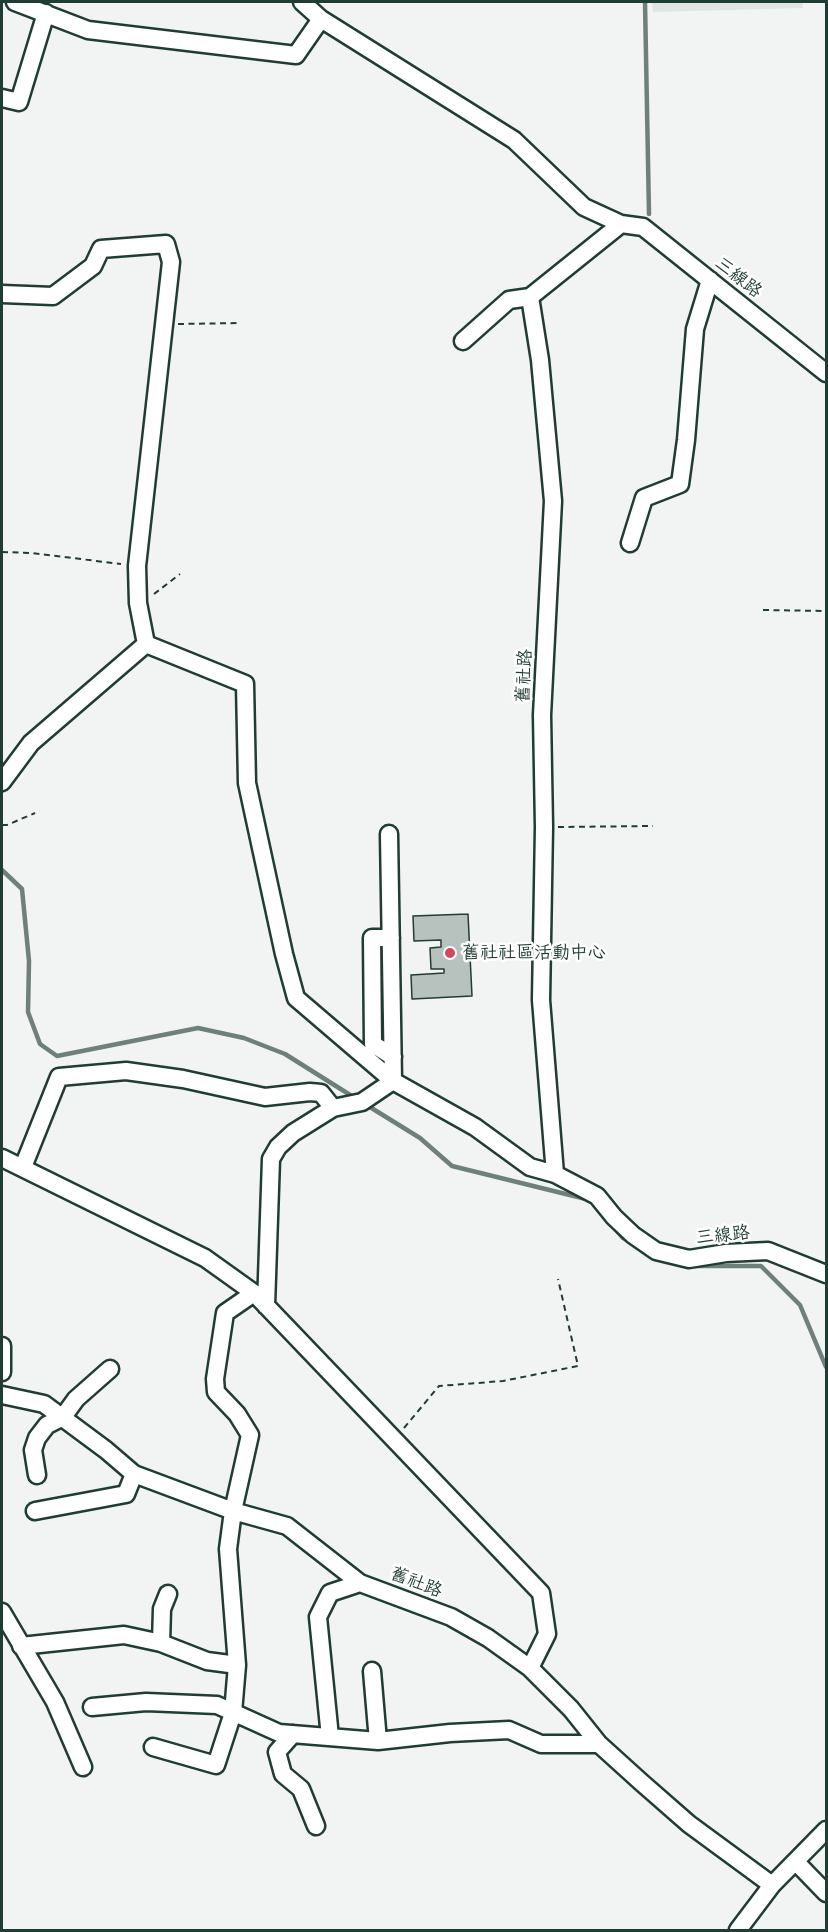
<!DOCTYPE html>
<meta charset="utf-8">
<style>
body{margin:0}
#map{position:relative;width:828px;height:1932px;overflow:hidden;background:#f2f3f3;font-family:Itim,sans-serif}
canvas{display:block}
.frame{position:absolute;inset:0;border:3px solid #1f3d34;pointer-events:none}
</style>
<div id="map">
<canvas width="828" height="1932"></canvas>
<div class="frame"></div>
</div>
<script>
const g = document.querySelector('canvas').getContext('2d');
g.lineJoin = 'round';
function fill(path, color) { g.fillStyle = color; g.fill(path, 'evenodd'); }
const shape = rows => new Path2D(rows.map(r => 'M' + r).join(''));
function stroke(path, color, width, dash) { g.strokeStyle = color; g.lineWidth = width; g.lineCap = dash ? 'butt' : 'round'; g.setLineDash(dash || []); g.stroke(path); }
function label(font, color, halo, rows, align = 'center') {
  g.font = font + ' Itim,"LXGW WenKai TC",sans-serif'; g.lineWidth = 5; g.setLineDash([]); g.textBaseline = 'middle'; g.strokeStyle = halo; g.fillStyle = color; for (const [text, x, y, turn = 0] of rows) {
    g.save(); g.translate(x, y); g.rotate((+turn || 0) * Math.PI / 180); g.textAlign = isNaN(turn) ? turn : align; if (halo) g.strokeText(text, 0, 0); g.fillText(text, 0, 0); g.restore();
  }
}
const built = shape([
 [652,2,802,2,803,8,653,12]
]);
const stream = shape([
 [645,2,649,214],
 [2,870,22,889,29,961,28,1012,40,1044,57,1056,198,1028,244,1038,285,1054,355,1098],
 [365,1104,420,1138,452,1166,590,1200],
 [617,1231,623,1238,631,1242],
 [694,1266,761,1266,800,1305,826,1367]
]);
const building = shape([
 [468,914,472,996,412,999,411,975,444,973,444,969,431,969,430,948,441,947,441,940,414,941,413,916,468,914]
]);
const path = shape([
 [178,324,239,323],
 [2,552,32,553,121,564],
 [154,594,180,574],
 [763,610,826,611],
 [2,825,7,825,35,813],
 [558,827,653,826],
 [404,1428,439,1386,503,1381,578,1366,558,1279]
]);
const minor = shape([
 [15,2,88,30,296,55,321,19,514,140,584,207,621,224,643,227,826,373],
 [302,2,321,19],
 [2,98,19,102,46,13],
 [2,294,53,296,93,266,101,249,166,244,171,262,137,566,138,603,146,644],
 [463,341,509,300,530,297],
 [630,543,644,498,680,484,686,440,695,329,710,280],
 [2,782,31,743,146,644,245,684,247,783,284,954,296,998,393,1081,475,1127,530,1167,555,1174,597,1196,614,1217,633,1235,656,1251,689,1259,726,1253,768,1251,826,1274],
 [391,938,372,938,373,1044,393,1057],
 [2,1158,205,1258,254,1293,541,1593,547,1634,530,1668],
 [23,1167,59,1077,126,1071,183,1079,265,1097,310,1092,321,1093,333,1108],
 [555,1174,541,1000,544,827,542,715,553,501,540,360,530,297,621,224],
 [266,1306,271,1159,278,1147,293,1133,333,1108,362,1102,393,1081,389,834],
 [2,1346,2,1372],
 [2,1395,44,1404,106,1450,134,1474,233,1511,287,1526,360,1583,451,1617,488,1638,530,1668,571,1709,599,1744,641,1782,689,1824,772,1885],
 [37,1475,33,1450,37,1438,47,1425,63,1417,76,1399,110,1369],
 [35,1511,126,1494,134,1474],
 [2,1612,55,1702,83,1767],
 [161,1643,162,1609,168,1594],
 [21,1646,124,1635,161,1643,207,1661,237,1665],
 [372,1671,378,1741],
 [92,1707,146,1702,217,1705,279,1733,378,1741,450,1733,509,1730,541,1744,599,1744],
 [293,1734,277,1752,283,1774,301,1789,316,1826],
 [330,1737,318,1617,330,1593,360,1583],
 [153,1747,216,1765,233,1713,237,1665,228,1549,233,1511,250,1435,237,1414,216,1392,215,1379,225,1313,254,1293],
 [796,1862,826,1893],
 [738,1930,772,1885,826,1830]
]);
const markers = [
 [450,953,6,"#d1495b"]
];
const streetNames = [
 ["三線路",738,278,38],
 ["舊社路",525,676,-87],
 ["三線路",723,1236,-6],
 ["舊社路",416,1583,21]
];
const poiNames = [
 ["舊社社區活動中心",462,953]
];
fill(built, '#e0e4e3');
stroke(stream, '#6d807b', 4.5);
fill(building, '#b7c1bd');
stroke(building, '#1f3d34', 1.5);
stroke(minor, '#1f3d34', 21);
stroke(path, '#1f3d34', 2, [6, 4.5]);
stroke(minor, '#fff', 16);
for (const [x, y, r, color] of markers) { const dot = new Path2D(); dot.arc(x, y, r, 0, 2 * Math.PI); g.fillStyle = color; g.fill(dot); stroke(dot, '#fff', 2); }
label('18px', '#1f3d34', '#fff', streetNames);
label('18px', '#1f3d34', '#fff', poiNames, 'left');
</script>
